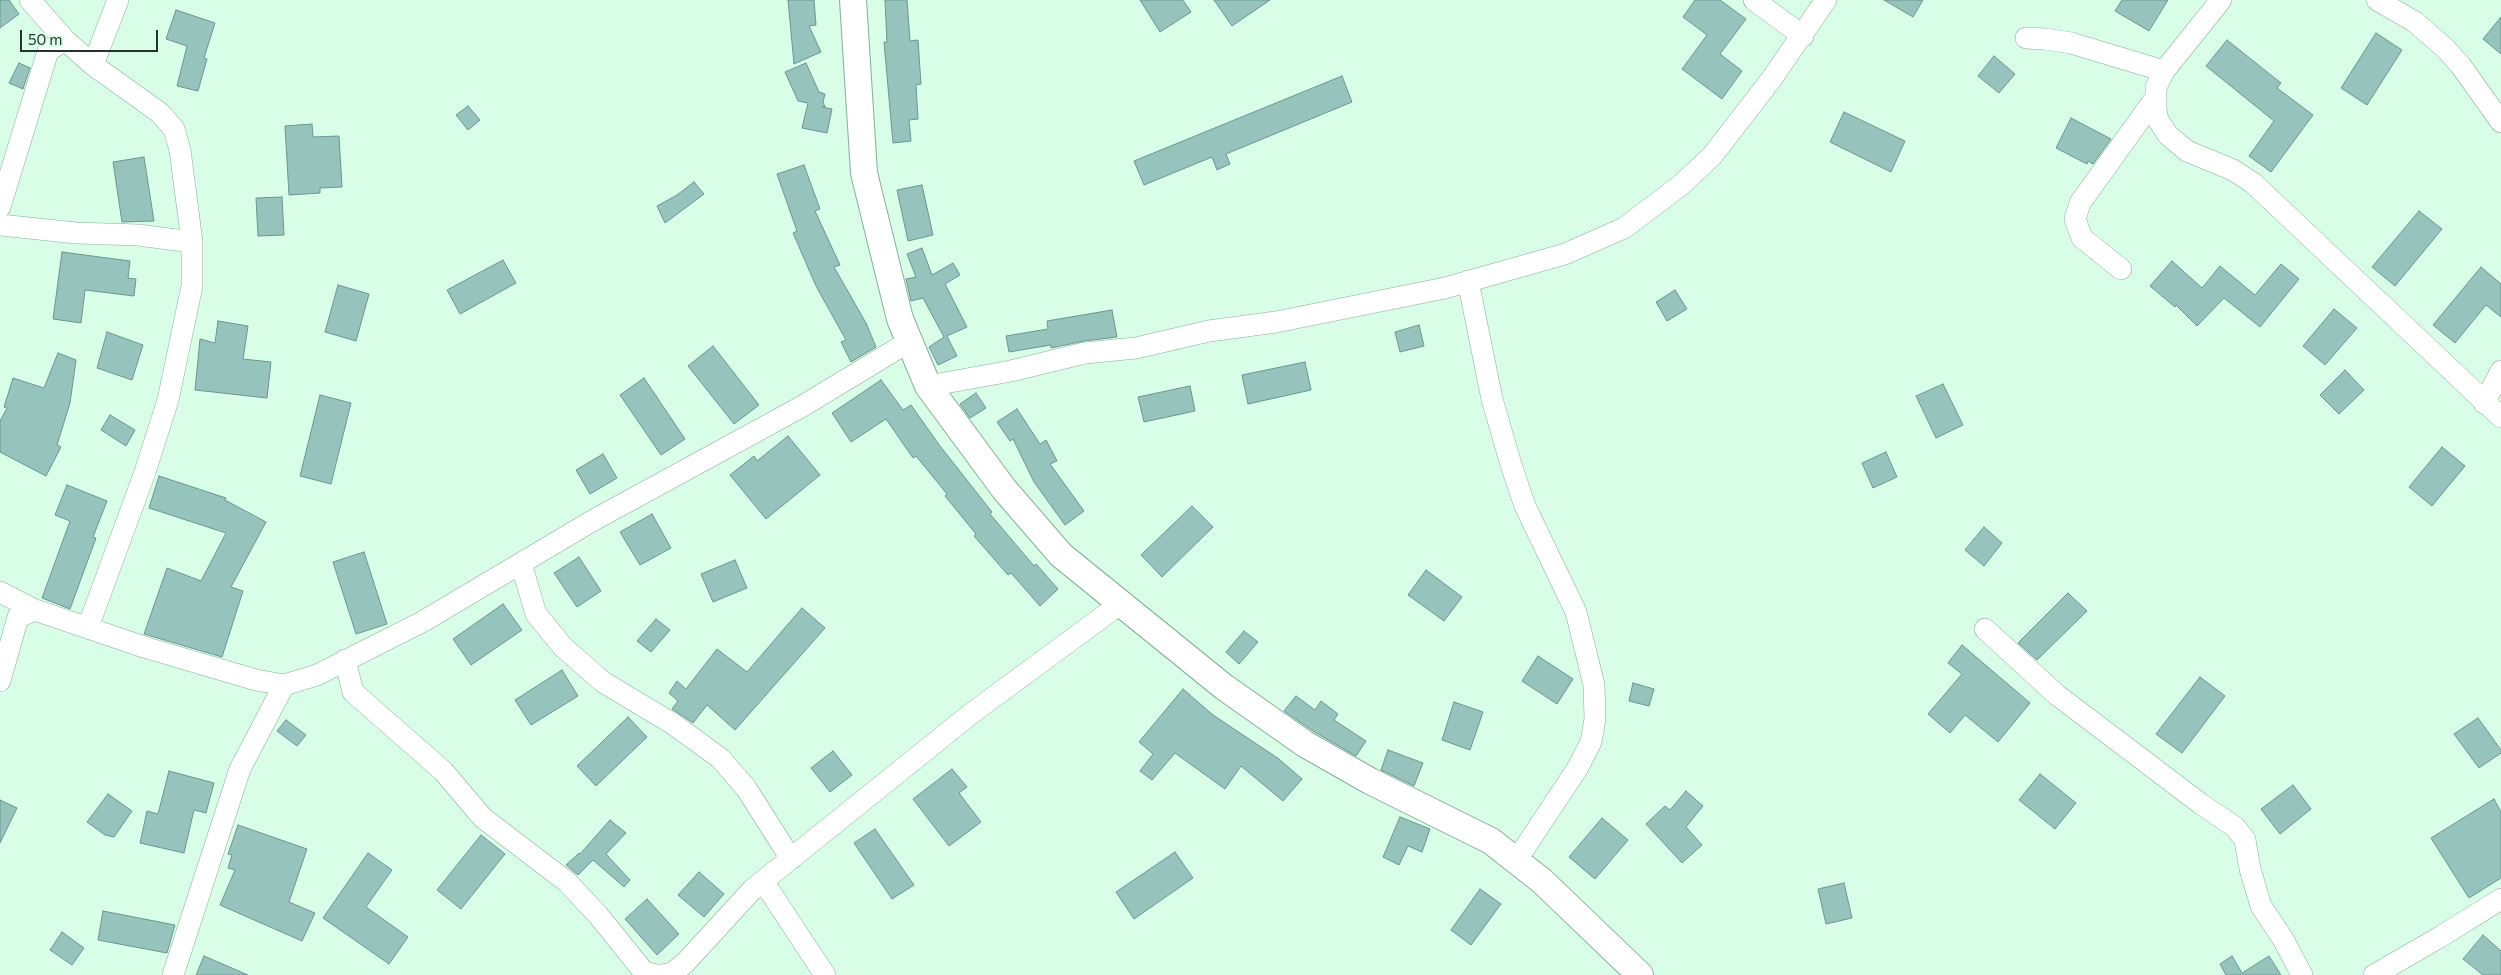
<!DOCTYPE html>
<style>
body{margin:0}
#map{position:relative;width:2501px;height:975px;overflow:hidden;background:#d8fee7;font-family:Commissioner,sans-serif}
canvas{display:block}
.scale{position:absolute;left:20px;top:30px;width:138px;height:22px;box-sizing:border-box;border:2px solid #25342b;border-top:0;padding-left:6px;font-size:15px;line-height:18px;white-space:nowrap;color:#25342b;-webkit-text-stroke:4px #d8fee7;paint-order:stroke}
</style>
<div id="map">
<canvas width="2501" height="975"></canvas>
<div class="scale">50 m</div>
</div>
<script>
const g = document.querySelector('canvas').getContext('2d');
g.lineJoin = 'round';
function fill(path, color) { g.fillStyle = color; g.fill(path, 'evenodd'); }
const shape = rows => new Path2D(rows.map(r => 'M' + r).join(''));
function stroke(path, color, width, dash) { g.strokeStyle = color; g.lineWidth = width; g.lineCap = dash ? 'butt' : 'round'; g.setLineDash(dash || []); g.stroke(path); }
const building = shape([
 [0,0,9,0,19,14,0,28,0,0],
 [788,0,814,0,816,25,809,26,821,52,794,64,788,0],
 [885,0,907,0,910,41,918,40,921,84,916,85,918,119,909,120,911,141,893,143,884,42,887,42,885,0],
 [1140,0,1183,0,1191,12,1160,32,1140,0],
 [1214,0,1270,0,1232,26,1214,0],
 [1695,0,1720,0,1746,19,1720,54,1742,71,1722,99,1682,69,1707,35,1683,17,1695,0],
 [1884,0,1923,0,1913,17,1884,0],
 [2122,0,2168,0,2149,31,2115,11,2122,0],
 [176,10,215,23,204,58,207,59,198,91,177,86,187,46,166,39,176,10],
 [2501,17,2501,54,2483,39,2501,17],
 [2376,33,2402,50,2367,105,2341,88,2376,33],
 [2227,40,2281,83,2277,88,2313,115,2271,172,2249,156,2274,121,2206,66,2227,40],
 [1994,56,2015,74,1999,93,1978,76,1994,56],
 [19,63,30,68,23,89,9,83,19,63],
 [806,63,819,92,825,94,823,102,825,107,822,107,832,109,827,133,802,128,808,103,798,101,785,72,806,63],
 [1342,76,1352,102,1226,154,1230,164,1217,170,1212,157,1144,185,1134,161,1342,76],
 [468,106,480,120,468,130,456,115,468,106],
 [1844,112,1905,141,1891,172,1830,142,1844,112],
 [2071,118,2111,139,2093,164,2088,161,2087,164,2056,148,2071,118],
 [312,124,313,137,339,136,342,187,320,188,320,193,289,195,285,126,312,124],
 [144,157,154,221,122,222,113,162,144,157],
 [804,165,820,209,815,211,840,265,834,267,866,323,876,347,851,362,841,342,846,340,816,286,793,233,797,231,777,174,804,165],
 [694,182,704,194,665,223,657,206,677,195,694,182],
 [922,185,933,235,908,241,897,190,922,185],
 [282,197,284,235,258,236,256,198,282,197],
 [2419,211,2442,229,2395,286,2372,267,2419,211],
 [922,248,932,275,953,263,960,275,945,284,967,327,947,336,957,356,938,365,929,347,944,337,923,298,911,301,906,279,916,277,907,254,922,248],
 [62,252,130,261,128,278,136,279,134,296,85,290,81,323,53,319,62,252],
 [503,260,516,283,460,314,447,290,503,260],
 [2172,261,2202,288,2220,266,2255,295,2281,264,2299,279,2260,327,2224,298,2197,326,2176,305,2175,307,2150,286,2172,261],
 [2481,267,2501,284,2501,317,2486,305,2455,343,2433,325,2481,267],
 [338,285,369,294,356,341,325,332,338,285],
 [1675,290,1687,309,1667,321,1656,302,1675,290],
 [2334,309,2357,328,2325,365,2303,346,2334,309],
 [1112,310,1117,337,1084,341,1051,348,1051,345,1009,352,1006,336,1048,329,1047,321,1112,310],
 [218,321,248,326,243,359,271,362,267,398,195,390,200,339,215,343,218,321],
 [1419,325,1424,346,1400,352,1395,332,1419,325],
 [107,332,143,345,132,380,97,368,107,332],
 [713,346,759,405,734,424,688,366,713,346],
 [58,353,76,360,70,403,57,445,61,447,46,476,0,452,0,421,7,408,4,407,13,378,44,388,58,353],
 [1305,362,1311,390,1248,404,1242,375,1305,362],
 [2345,370,2364,390,2339,414,2320,395,2345,370],
 [644,378,685,439,661,455,620,395,644,378],
 [881,380,903,410,911,405,940,446,992,512,990,514,1034,566,1036,564,1058,589,1040,606,1011,573,1008,575,974,536,976,534,945,496,947,494,916,456,913,458,886,419,851,442,832,413,881,380],
 [1943,384,1963,425,1936,438,1916,396,1943,384],
 [1190,386,1195,411,1144,422,1138,397,1190,386],
 [976,393,986,408,970,418,960,404,976,393],
 [320,395,351,403,331,484,300,476,320,395],
 [1017,409,1040,444,1046,440,1057,461,1050,464,1084,511,1065,525,1034,482,1013,439,1010,441,997,422,1017,409],
 [110,415,135,430,126,446,101,430,110,415],
 [788,436,820,475,766,519,730,475,754,456,757,461,788,436],
 [2442,447,2465,466,2432,506,2409,487,2442,447],
 [1886,452,1897,477,1873,488,1862,463,1886,452],
 [603,454,617,478,590,494,576,470,603,454],
 [159,476,226,498,225,500,266,522,231,587,243,591,222,657,144,634,167,568,201,581,226,533,149,508,159,476],
 [67,485,107,501,93,537,96,538,70,609,42,598,70,521,55,515,67,485],
 [1192,506,1213,527,1162,577,1141,555,1192,506],
 [652,514,671,548,640,565,620,532,652,514],
 [1984,527,2002,543,1984,566,1965,550,1984,527],
 [364,552,387,624,356,634,333,562,364,552],
 [579,557,601,591,577,607,554,573,579,557],
 [735,560,747,588,713,602,701,574,735,560],
 [1426,570,1462,597,1444,621,1408,595,1426,570],
 [2068,593,2087,611,2037,660,2018,643,2068,593],
 [503,604,522,630,471,665,453,639,503,604],
 [802,608,825,628,735,730,707,705,693,723,672,709,678,701,669,693,677,681,686,689,717,649,747,672,802,608],
 [656,619,670,630,651,652,637,641,656,619],
 [1244,631,1258,642,1239,664,1226,652,1244,631],
 [1962,645,2030,703,1998,742,1965,715,1950,733,1928,714,1962,674,1948,663,1962,645],
 [1538,656,1573,679,1557,704,1522,681,1538,656],
 [562,670,578,696,531,725,515,700,562,670],
 [2200,677,2225,696,2182,753,2156,734,2200,677],
 [1633,683,1654,689,1649,706,1629,701,1633,683],
 [1183,689,1213,715,1279,759,1302,779,1283,801,1241,766,1225,789,1175,753,1152,780,1140,771,1153,754,1139,742,1183,689],
 [1296,696,1315,710,1321,701,1338,714,1334,720,1366,741,1356,756,1313,731,1284,711,1296,696],
 [1454,702,1483,712,1470,750,1442,740,1454,702],
 [628,717,647,737,596,786,577,766,628,717],
 [2478,718,2501,750,2501,753,2479,768,2454,734,2478,718],
 [286,720,306,735,297,746,277,731,286,720],
 [1388,750,1423,763,1414,786,1381,770,1388,750],
 [833,751,852,775,830,792,811,768,833,751],
 [952,769,967,787,959,793,981,822,949,846,913,799,952,769],
 [169,771,214,783,206,813,194,810,184,853,140,843,147,811,158,814,169,771],
 [2040,774,2076,803,2055,829,2019,800,2040,774],
 [2293,785,2311,809,2280,834,2261,809,2293,785],
 [1686,791,1703,806,1686,827,1702,845,1682,863,1646,824,1665,806,1670,810,1686,791],
 [108,794,132,811,114,837,105,835,87,822,108,794],
 [2494,799,2501,812,2501,878,2469,898,2431,838,2494,799],
 [0,800,17,808,0,843,0,800],
 [1400,817,1430,829,1422,852,1408,846,1399,865,1383,857,1400,817],
 [1602,818,1628,840,1595,879,1569,857,1602,818],
 [610,820,626,833,606,854,630,880,624,887,593,860,578,875,566,865,579,853,580,854,610,820],
 [238,825,307,849,289,902,315,913,302,941,220,905,235,870,228,868,232,855,228,854,238,825],
 [875,829,914,885,892,899,854,843,875,829],
 [481,835,505,854,461,909,437,890,481,835],
 [1175,852,1193,878,1134,919,1116,892,1175,852],
 [368,853,392,870,366,907,408,937,389,964,323,918,368,853],
 [699,872,724,894,704,917,678,895,699,872],
 [1844,883,1852,918,1826,924,1818,889,1844,883],
 [1480,889,1501,904,1471,945,1451,930,1480,889],
 [647,899,679,934,657,955,625,919,647,899],
 [103,911,175,925,167,953,98,940,103,911],
 [62,932,84,948,72,965,50,950,62,932],
 [2483,935,2501,951,2501,975,2483,975,2463,959,2483,935],
 [204,956,248,975,196,975,204,956],
 [2232,956,2242,973,2269,956,2281,975,2226,975,2220,964,2232,956]
]);
const minor = shape([
 [30,0,65,40,93,65,160,113,174,129,180,150,192,242,192,286,168,400,144,475,88,627],
 [1754,0,1803,36],
 [2221,0,2164,71,2156,87,2156,110,2158,120,2168,135,2187,151,2233,170,2253,183,2501,417],
 [2377,0,2415,22,2446,49,2461,66,2501,122],
 [2026,38,2045,39,2071,43,2164,71],
 [93,65,118,0],
 [0,207,48,51,65,40],
 [0,225,76,233,138,235,192,242],
 [2121,269,2082,238,2075,219,2080,203,2154,100],
 [1468,281,1492,399,1512,468,1525,506,1576,612,1594,685,1595,719,1591,742,1577,769,1516,861],
 [928,386,1011,371,1085,353,1136,348,1209,331,1276,322,1445,288,1565,254,1624,228,1681,185,1712,156,1770,81,1826,0],
 [2484,403,2501,371],
 [521,563,536,614,563,647,603,682,673,724,720,758,746,788,791,859],
 [0,592,35,610,144,647,256,680,284,685,317,675,422,622,592,521,801,407,910,341],
 [1985,629,2057,695,2201,804,2235,827,2245,840,2250,869,2261,906,2283,939,2302,975],
 [345,660,353,692,443,771,483,818,567,882,598,915,644,972,656,975],
 [0,681,18,617,35,610],
 [763,881,825,975],
 [173,975,240,769,284,685],
 [662,975,672,973,685,963,752,890,763,881,972,713,1120,604],
 [2374,975,2440,937,2501,899]
]);
const tertiary = shape([
 [853,0,864,173,900,319,928,386,1004,489,1061,555,1224,687,1305,744,1370,781,1491,841,1542,881,1640,975]
]);
fill(building, '#96c4bd');
stroke(building, '#6a9690', 1);
stroke(minor, '#89ad99', 22);
stroke(tertiary, '#89ad99', 28);
stroke(minor, '#fff', 21);
stroke(tertiary, '#fff', 26);
</script>
